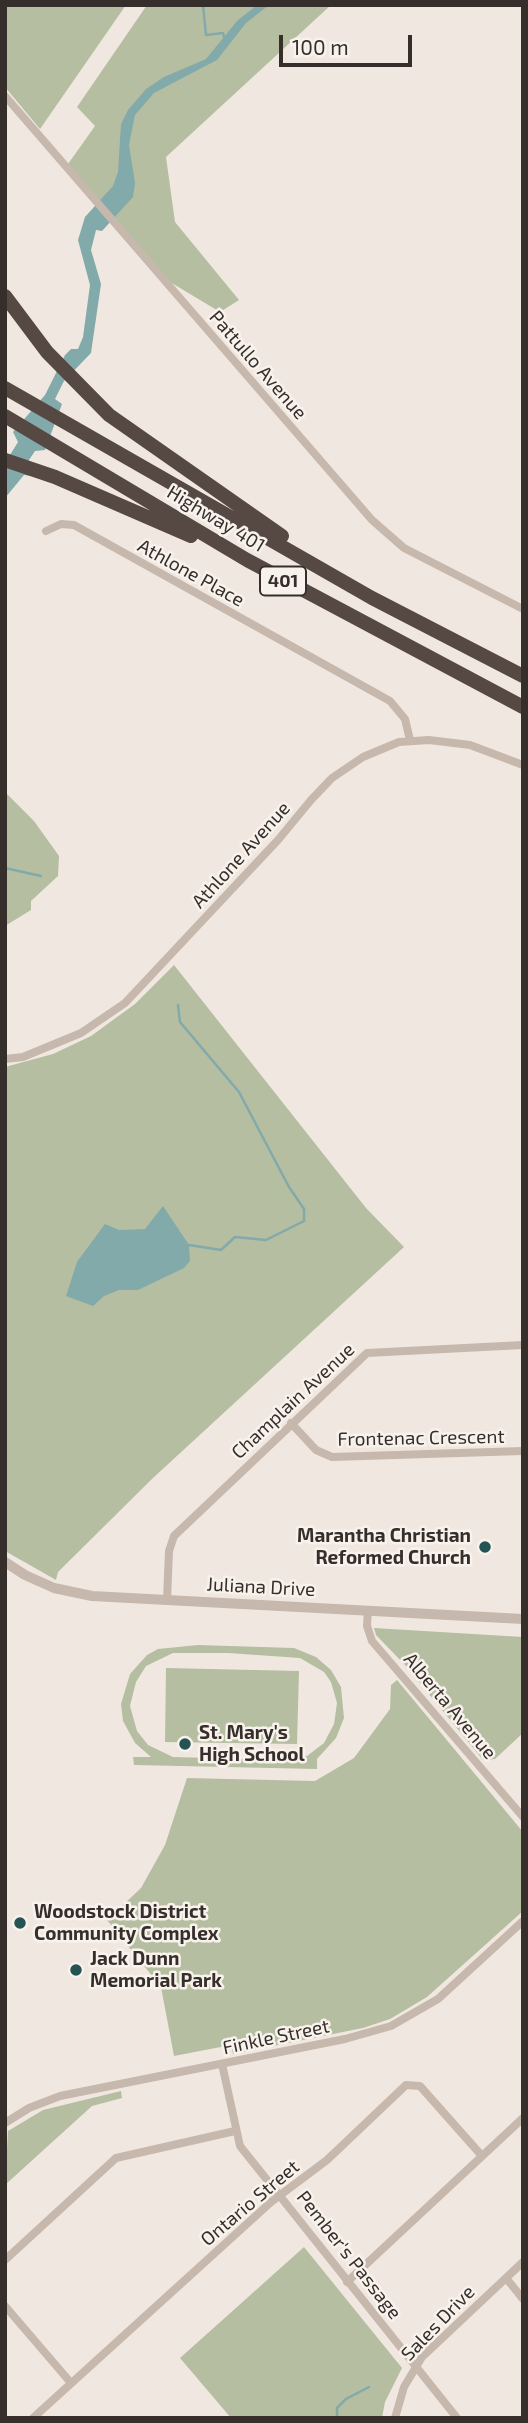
<!DOCTYPE html>
<style>
body{margin:0}
#map{position:relative;width:528px;height:2423px;overflow:hidden;background:#f0e8e0;font-family:"Exo 2",sans-serif}
canvas{display:block}
.frame{position:absolute;inset:0;border:7px solid #362e2b;pointer-events:none}
.scale{position:absolute;left:279px;top:35px;width:133px;height:32px;box-sizing:border-box;border:4px solid #362e2b;border-top:0;padding-left:9px;font-size:21px;line-height:24px;white-space:nowrap;color:#362e2b;-webkit-text-stroke:5px #f8f2ec;paint-order:stroke}
</style>
<div id="map">
<canvas width="528" height="2423"></canvas>
<div class="frame"></div>
<div class="scale">100 m</div>
</div>
<script>
const g = document.querySelector('canvas').getContext('2d');
g.lineJoin = 'round';
function fill(path, color) { g.fillStyle = color; g.fill(path, 'evenodd'); }
const shape = rows => new Path2D(rows.map(r => 'M' + r).join(''));
function stroke(path, color, width, dash) { g.strokeStyle = color; g.lineWidth = width; g.lineCap = dash ? 'butt' : 'round'; g.setLineDash(dash || []); g.stroke(path); }
function label(font, color, halo, rows, align = 'center') {
  g.font = font + ' "Exo 2",sans-serif'; g.lineWidth = 5; g.setLineDash([]); g.textBaseline = 'middle'; g.strokeStyle = halo; g.fillStyle = color; for (const [text, x, y, turn = 0] of rows) {
    g.save(); g.translate(x, y); g.rotate((+turn || 0) * Math.PI / 180); g.textAlign = isNaN(turn) ? turn : align; if (halo) g.strokeText(text, 0, 0); g.fillText(text, 0, 0); g.restore();
  }
}
const green = shape([
 [5,5,126,5,40,129,5,87],
 [147,5,331,5,166,157,175,222,239,300,220,312,170,282,68,164,95,126,77,107],
 [5,792,34,821,59,856,58,876,31,901,31,910,5,926],
 [174,965,366,1208,404,1247,153,1478,58,1572,56,1580,5,1551,5,1067,53,1054,91,1036,135,1004],
 [374,1628,523,1637,523,1733,495,1759,483,1760,406,1666,376,1635],
 [198,1645,294,1648,316,1657,331,1670,341,1687,344,1718,336,1738,317,1759,317,1769,134,1765,133,1757,151,1757,135,1743,123,1721,121,1704,130,1674,147,1655,158,1649],
 [228,1653,300,1658,324,1672,331,1682,337,1703,334,1724,324,1743,307,1756,288,1760,173,1757,148,1745,137,1731,130,1706,136,1682,146,1666,173,1653],
 [166,1668,299,1671,297,1744,165,1742],
 [397,1680,523,1832,523,1911,427,1997,390,2019,363,2028,233,2054,231,2045,174,2056,161,1987,107,1920,141,1888,165,1845,187,1778,315,1781,354,1758,390,1709,391,1685],
 [121,2091,122,2098,92,2106,5,2185,8,2131,43,2110],
 [304,2247,402,2368,385,2402,382,2418,231,2418,180,2358]
]);
const water = shape([
 [257,5,269,5,246,23,217,60,154,93,135,115,129,145,135,183,133,197,102,231,96,230,91,250,101,284,91,353,64,381,55,399,62,404,45,450,35,451,23,469,31,476,24,475,5,498,5,463,18,442,13,432,45,395,65,355,71,349,78,349,83,337,90,285,78,240,85,217,113,186,118,172,121,124,128,110,146,89,164,77,206,59,237,21],
 [163,1206,189,1245,190,1261,184,1268,138,1290,119,1290,104,1296,93,1306,66,1296,77,1262,105,1224,119,1230,145,1229]
]);
const stream = shape([
 [203,5,206,35,223,33,225,41],
 [5,868,41,876],
 [178,1005,180,1022,239,1092,289,1187,304,1209,304,1221,266,1240,235,1237,221,1250,189,1245],
 [337,2418,337,2408,346,2399,369,2387]
]);
const minor = shape([
 [5,96,372,520,404,548,523,609],
 [46,531,61,524,74,525,390,701,405,719,410,740],
 [5,1059,23,1057,81,1033,125,1003,278,840,311,800,332,778,363,757,399,742,429,740,470,745,523,765],
 [291,1423,316,1450,332,1457,523,1451],
 [167,1599,169,1551,174,1536,367,1353,523,1345],
 [368,1610,367,1626,372,1641,523,1817],
 [222,2064,240,2146,457,2418],
 [5,2123,29,2108,60,2096,345,2039,391,2026,438,1999,523,1921],
 [5,2260,116,2158,235,2131],
 [506,2278,523,2299],
 [347,2282,523,2118],
 [5,2306,71,2383],
 [33,2418,271,2202,327,2160,406,2085,420,2086,482,2156],
 [395,2418,404,2387,422,2357,523,2262]
]);
const tertiary = shape([
 [5,1562,25,1575,54,1588,92,1596,523,1619]
]);
const motorway = shape([
 [5,296,47,352,109,415,282,536],
 [5,388,372,598,523,676],
 [5,416,247,560,523,707],
 [5,460,55,477,191,536]
]);
const markers = [
 [485,1547,7,"#255253"],
 [185,1744,7,"#255253"],
 [20,1923,7,"#255253"],
 [76,1970,7,"#255253"]
];
const shields = [
 [283,581,46]
];
const shieldNames = [
 ["401",283,581]
];
const streetNames = [
 ["Pattullo Avenue",258,365,49],
 ["Highway 401",216,519,31],
 ["Athlone Place",191,573,29],
 ["Athlone Avenue",241,855,-48],
 ["Champlain Avenue",293,1401,-43],
 ["Frontenac Crescent",421,1438,-1],
 ["Juliana Drive",261,1587,3],
 ["Alberta Avenue",450,1706,50],
 ["Finkle Street",276,2037,-12],
 ["Ontario Street",250,2203,-40],
 ["Pember's Passage",349,2255,52],
 ["Sales Drive",438,2323,-46]
];
const poiNames = [
 ["Marantha Christian",471,1536,"right"],
 ["Reformed Church",471,1558,"right"],
 ["St. Mary's",199,1733],
 ["High School",199,1755],
 ["Woodstock District",34,1912],
 ["Community Complex",34,1934],
 ["Jack Dunn",90,1959],
 ["Memorial Park",90,1981]
];
fill(green, '#b5bea1');
fill(water, '#82aaaa');
stroke(stream, '#82aaaa', 2.5);
stroke(minor, '#c7b8ad', 8);
stroke(tertiary, '#c7b8ad', 10);
stroke(motorway, '#564843', 14);
for (const [x, y, r, color] of markers) { const dot = new Path2D(); dot.arc(x, y, r, 0, 2 * Math.PI); g.fillStyle = color; g.fill(dot); stroke(dot, '#f8f2ec', 2.5); }
for (const [x, y, w] of shields) { const box = new Path2D(); box.roundRect(x - w / 2, y - 14.5, w, 29, 5); g.fillStyle = '#f8f2ec'; g.fill(box); stroke(box, '#362e2b', 2); }
label('bold 18px', '#362e2b', null, shieldNames);
label('19px', '#362e2b', '#f8f2ec', streetNames);
label('bold 19px', '#362e2b', '#f8f2ec', poiNames, 'left');
</script>
